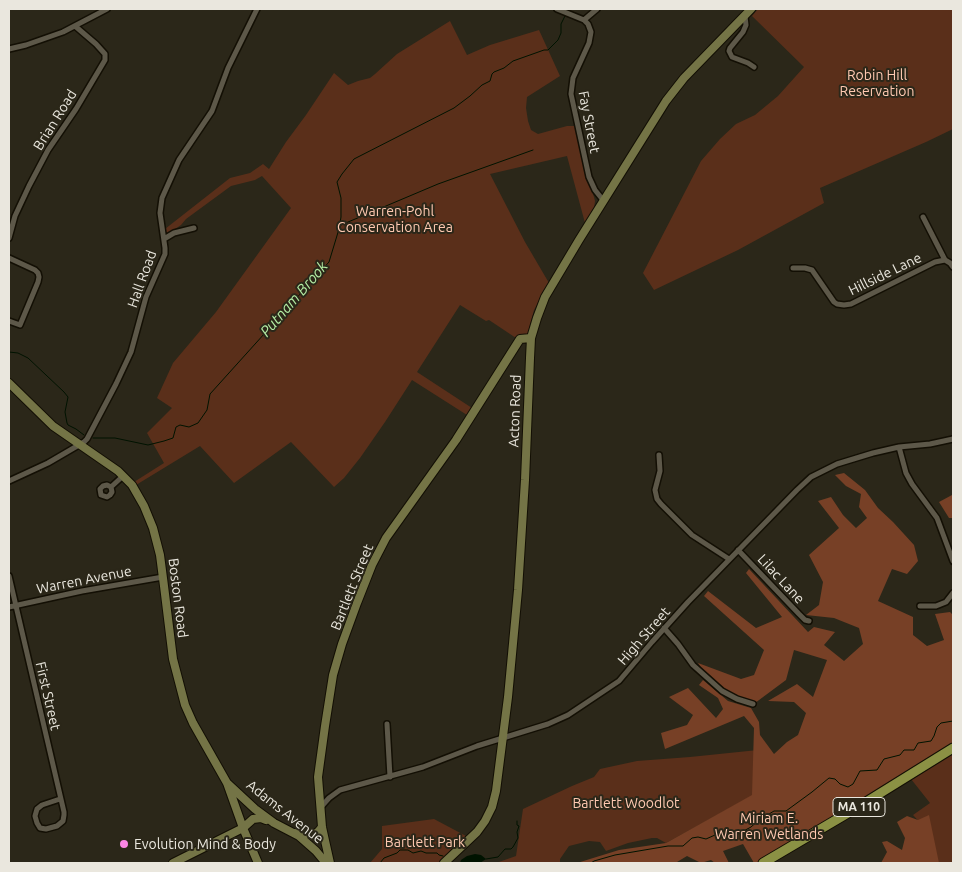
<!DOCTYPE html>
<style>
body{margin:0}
#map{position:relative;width:962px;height:872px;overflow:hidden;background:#2b2719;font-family:Ubuntu,sans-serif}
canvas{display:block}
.frame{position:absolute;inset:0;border:10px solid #eae7de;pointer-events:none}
</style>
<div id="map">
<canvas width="962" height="872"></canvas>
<div class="frame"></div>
</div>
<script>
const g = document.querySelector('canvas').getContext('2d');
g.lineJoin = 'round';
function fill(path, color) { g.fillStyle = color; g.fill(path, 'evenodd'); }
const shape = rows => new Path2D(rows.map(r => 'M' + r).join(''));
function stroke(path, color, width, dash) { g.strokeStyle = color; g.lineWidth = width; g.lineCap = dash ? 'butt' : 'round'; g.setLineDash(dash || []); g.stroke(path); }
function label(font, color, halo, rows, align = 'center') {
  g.font = font + ' Ubuntu,sans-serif'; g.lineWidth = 4; g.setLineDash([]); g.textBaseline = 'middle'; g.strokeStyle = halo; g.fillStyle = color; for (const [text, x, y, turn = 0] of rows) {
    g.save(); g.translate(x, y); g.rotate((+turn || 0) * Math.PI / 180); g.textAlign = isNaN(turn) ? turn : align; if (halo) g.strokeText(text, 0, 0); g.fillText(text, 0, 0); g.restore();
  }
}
const green = shape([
 [758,9,953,9,953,129,926,142,820,188,824,203,738,250,654,290,643,273,701,161,720,139,736,124,755,115,778,96,804,67,752,16],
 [450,21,467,55,490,45,539,30,560,76,527,97,526,108,528,121,531,130,538,134,567,126,575,126,584,169,594,197,595,201,594,208,585,223,567,156,490,174,525,242,549,283,534,310,528,333,526,335,516,338,489,320,486,321,460,305,417,372,472,408,467,415,412,380,385,422,360,458,344,478,334,487,291,442,234,483,200,446,136,485,134,482,164,463,147,433,172,408,157,398,173,363,216,312,291,208,262,176,255,180,231,186,186,219,181,225,166,235,165,229,230,178,250,173,263,164,269,169,286,142,306,115,334,73,348,85,358,81,370,78,375,74,397,54],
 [758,750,768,787,666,843,657,838,652,838,628,843,606,851,600,842,589,841,569,846,560,859,560,863,496,863,516,856,523,809,572,786,594,777,600,769,637,761,690,757],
 [953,754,953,863,907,863,924,827,913,815,930,803,911,779],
 [434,819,466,836,440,863,370,863,382,849,382,826]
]);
const forest = shape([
 [844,473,865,490,878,508,893,522,914,545,918,561,907,574,892,569,878,601,913,617,913,635,927,646,944,640,935,614,950,612,953,615,953,748,763,863,754,863,743,844,723,851,729,863,715,863,711,860,701,863,687,856,677,862,677,863,577,863,619,850,666,843,752,795,754,728,744,716,665,749,661,733,687,725,693,715,669,697,688,688,716,718,723,709,718,698,699,685,703,680,728,701,751,708,759,722,760,735,774,754,787,742,798,735,806,713,794,702,768,701,797,684,813,697,827,660,794,650,786,680,755,703,722,691,706,676,698,663,741,679,754,675,764,650,704,596,708,591,756,628,782,617,746,573,749,569,808,632,814,627,835,632,824,645,844,661,863,644,859,628,834,618,806,615,819,605,823,582,809,555,839,528,818,501,831,497,843,515,856,528,867,518,859,507,861,494,846,486,835,475],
 [953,491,953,518,949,518,939,502,952,495],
 [929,815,939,863,881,863,887,852,882,842,887,841,902,850,905,838,897,822,907,816,918,820]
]);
const water = shape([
 [475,854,481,855,486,859,480,863,460,863,461,860,467,856]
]);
const stream = shape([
 [341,225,438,184,533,150],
 [9,352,18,353,28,358,64,392,68,397,65,412,67,423,68,425,76,429,84,435],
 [93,438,115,438,148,445,164,441,173,438,176,427,180,425,189,427,198,423,207,410,210,394,329,262,339,229,341,217,341,198,337,182,342,174,354,159,454,108,470,96,482,85,490,81,492,74,494,72,504,68,513,61,544,50,548,50,558,40,561,33,561,24,565,16],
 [486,859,498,857,505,849,511,849,513,847,518,838,517,832,519,826,517,825,517,821],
 [380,863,384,858,397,853,400,850,408,850,413,853,421,851,426,853,437,853,439,855,443,856],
 [591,863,594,861,615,855,668,846,683,846,692,838,698,837,706,839,715,835,736,835,751,827,759,820,774,811,786,811,812,792,829,778,835,779,840,784,848,787,853,784,860,771,877,770,884,759,900,755,904,750,914,750,918,743,931,741,934,736,937,727,941,723,953,721]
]);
const street = shape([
 [557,9,584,20,588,24,591,32,589,43,573,78,571,94,589,177,595,190,603,200],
 [745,16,746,25,743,32,730,48,729,51,732,57,748,63,754,67],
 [584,20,597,9],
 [9,49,26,45,63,32,107,9],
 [923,217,945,260,950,263,953,267],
 [9,238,15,216,29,186,48,150,76,109,105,60,105,54,96,44,75,26],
 [164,239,174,233,194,228],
 [9,258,35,270,38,273,39,277,38,282,20,325,9,321],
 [793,268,805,268,812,270,834,302,837,304,844,305,851,304,935,262,945,260],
 [899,447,906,473,912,484,937,518,953,561],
 [659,455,660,471,655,490,657,499,661,504,692,535,729,559],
 [9,481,48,463,84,442,87,439,116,384,131,352,146,297,165,254,165,248,160,213,162,198,179,160,212,111,228,68,257,9],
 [111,487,107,485,103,486,100,489,101,495,107,497,110,495,112,492,111,487,123,476],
 [738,550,799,614,805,620,809,621],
 [9,576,64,812,64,815,63,821,57,826,46,829,40,828,37,823,35,816,37,809,42,805,60,799],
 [920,606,936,606,946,602,953,593],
 [9,607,82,591,163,577],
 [664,628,678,644,693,665,722,691,737,699,753,704],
 [387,724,390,777],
 [321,807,329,798,340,790,423,767,477,746,548,724,568,715,619,681,652,642,688,602,797,490,811,477,837,464,873,453,899,447,930,444,953,439]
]);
const secondary = shape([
 [9,383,53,426,118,471,132,485,144,506,153,528,160,555,164,586,173,659,185,705,193,723,227,783,243,828,258,863],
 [227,783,255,809,274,823,299,836,316,851,326,863],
 [294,833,313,834,318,832,322,827],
 [173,863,243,828,253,819,261,818,266,820],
 [330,863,322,827,318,777,325,726,333,675,342,644,357,603,372,565,386,538,456,440,520,339,531,338],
 [444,863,477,832,485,821,492,807,496,791,508,697,518,590,525,480,530,358,531,338,537,318,545,297,579,240,666,101,684,78,751,9]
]);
const primary = shape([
 [763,863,858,807,953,748]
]);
const markers = [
 [124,844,5,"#fb86e4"]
];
const shields = [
 [859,807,52]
];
const shieldNames = [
 ["MA 110",859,807]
];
const parkNames = [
 ["Robin Hill",877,75],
 ["Reservation",877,91],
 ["Warren-Pohl",395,211],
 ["Conservation Area",395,227],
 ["Bartlett Woodlot",626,803],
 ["Miriam E.",769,818],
 ["Warren Wetlands",769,834],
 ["Bartlett Park",425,842]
];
const streetNames = [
 ["Brian Road",55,120,-58],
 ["Fay Street",589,122,79],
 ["Hillside Lane",885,274,-26],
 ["Hall Road",142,279,-70],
 ["Acton Road",515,411,-88],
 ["Lilac Lane",781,579,47],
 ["Warren Avenue",84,580,-11],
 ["Bartlett Street",352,587,-68],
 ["Boston Road",178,598,83],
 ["High Street",644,636,-49],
 ["First Street",48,696,77],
 ["Adams Avenue",285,812,38]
];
const poiNames = [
 ["Evolution Mind & Body",134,844]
];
const waterNames = [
 ["Putnam Brook",294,299,-49]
];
fill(green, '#5a2f1a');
fill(forest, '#774026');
fill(water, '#001300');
stroke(stream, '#001300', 1);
stroke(street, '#130f04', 8);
stroke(secondary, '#130f04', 10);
stroke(primary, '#130f04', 11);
stroke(street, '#5d5849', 5);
stroke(secondary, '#747446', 8);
stroke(primary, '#8b9144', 9);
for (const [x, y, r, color] of markers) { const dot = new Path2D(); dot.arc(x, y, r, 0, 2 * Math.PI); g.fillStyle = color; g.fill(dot); stroke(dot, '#2b2719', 2); }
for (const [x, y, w] of shields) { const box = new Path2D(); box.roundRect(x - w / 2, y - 9.5, w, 19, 4); g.fillStyle = '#2b2719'; g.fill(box); stroke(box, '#eae7de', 1); }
label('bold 12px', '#eae7de', null, shieldNames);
label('14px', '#ffc9b1', '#2b2719', parkNames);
label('14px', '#eae7de', '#2b2719', streetNames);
label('14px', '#eae7de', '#2b2719', poiNames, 'left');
label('italic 15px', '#b4eea4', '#2b2719', waterNames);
</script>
